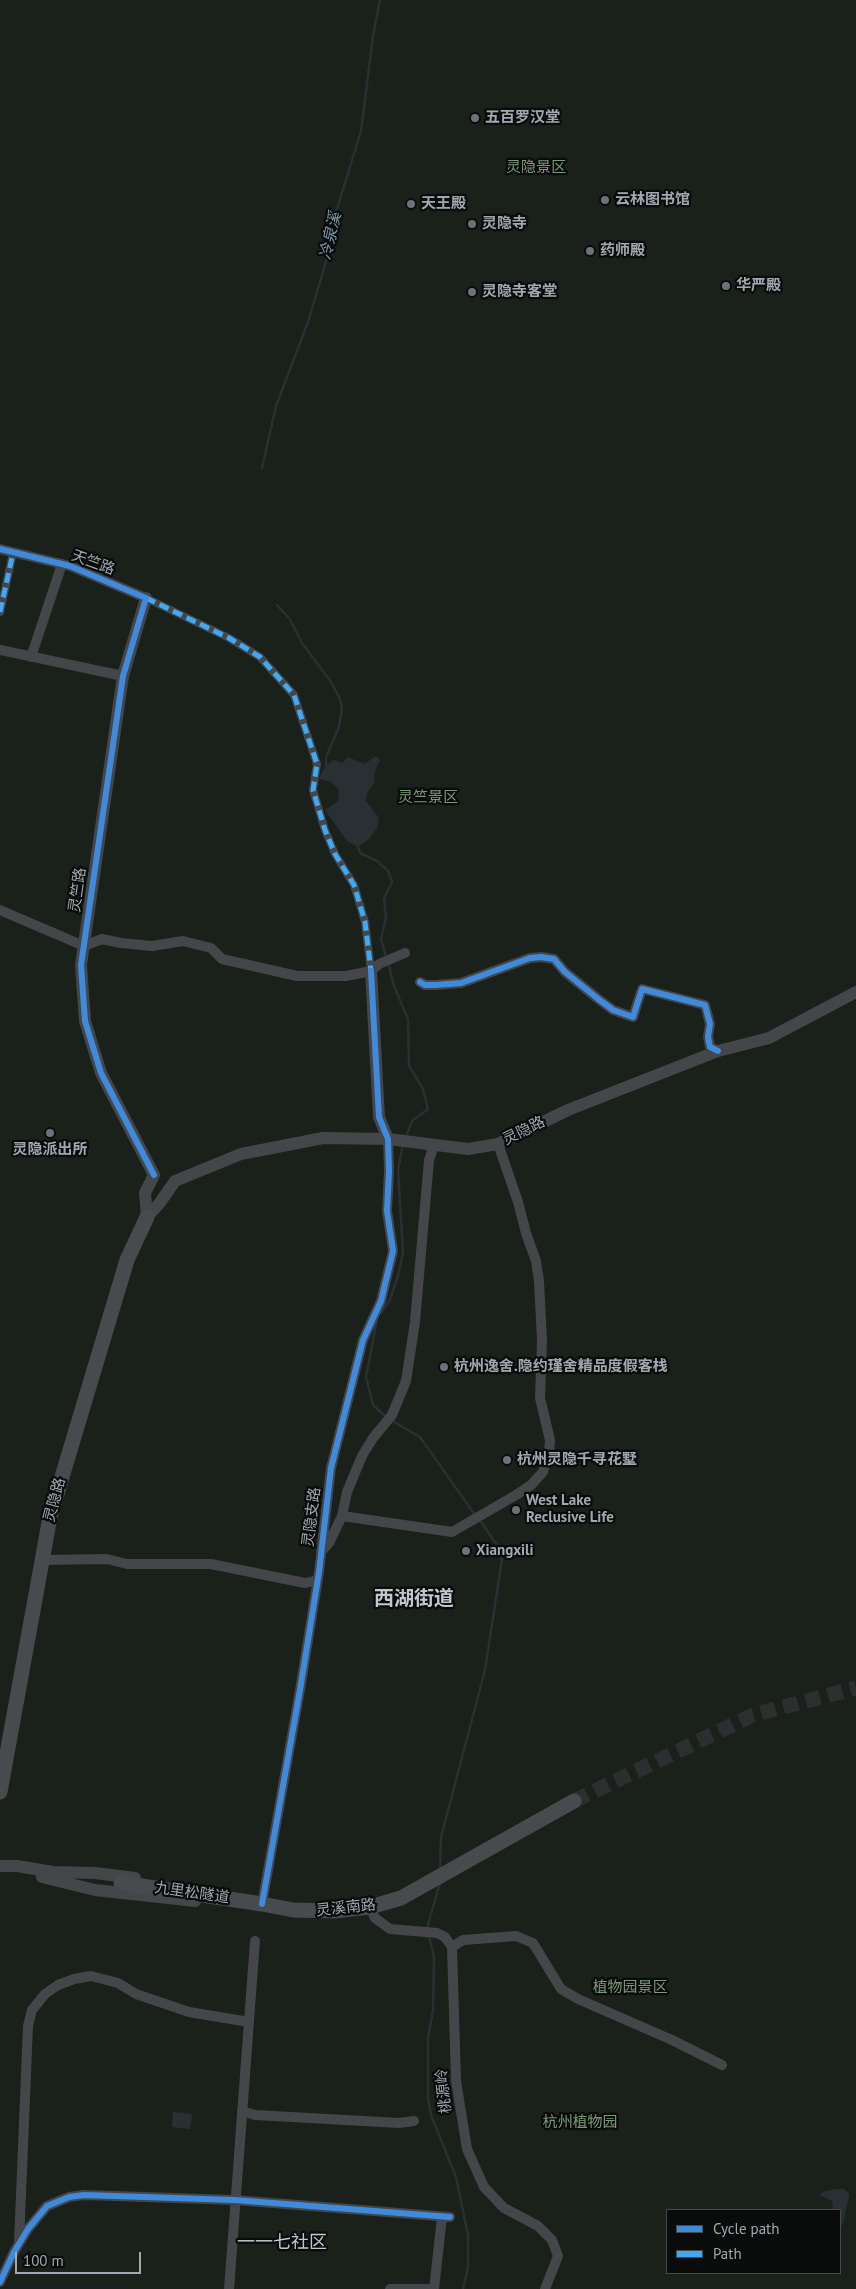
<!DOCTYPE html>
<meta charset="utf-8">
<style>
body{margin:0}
#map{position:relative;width:856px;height:2289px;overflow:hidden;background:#0f0f10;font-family:"PT Sans",sans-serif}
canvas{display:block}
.legend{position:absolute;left:666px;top:2209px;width:175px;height:65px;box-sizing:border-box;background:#0a0b0b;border:1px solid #464a4d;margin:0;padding:6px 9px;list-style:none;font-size:15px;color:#a1a8b0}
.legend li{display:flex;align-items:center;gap:10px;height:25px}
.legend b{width:25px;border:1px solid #464a4d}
.scale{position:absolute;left:15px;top:2252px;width:126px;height:22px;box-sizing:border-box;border:2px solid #a1a8b0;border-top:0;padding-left:6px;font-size:15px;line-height:18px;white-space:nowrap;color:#a1a8b0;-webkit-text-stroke:4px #0a0b0b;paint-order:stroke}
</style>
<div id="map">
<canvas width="856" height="2289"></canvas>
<ul class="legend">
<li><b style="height:6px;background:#408adc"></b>Cycle path</li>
<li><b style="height:6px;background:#3fa9f5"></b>Path</li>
</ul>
<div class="scale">100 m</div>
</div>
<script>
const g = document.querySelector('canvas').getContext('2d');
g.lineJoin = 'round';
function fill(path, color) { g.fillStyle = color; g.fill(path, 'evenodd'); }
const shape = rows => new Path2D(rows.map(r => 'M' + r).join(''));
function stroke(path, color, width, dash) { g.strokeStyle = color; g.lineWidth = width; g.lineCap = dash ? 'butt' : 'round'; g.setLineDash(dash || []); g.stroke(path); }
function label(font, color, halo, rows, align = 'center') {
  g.font = font + ' "PT Sans","Noto Sans SC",sans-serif'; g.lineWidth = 4.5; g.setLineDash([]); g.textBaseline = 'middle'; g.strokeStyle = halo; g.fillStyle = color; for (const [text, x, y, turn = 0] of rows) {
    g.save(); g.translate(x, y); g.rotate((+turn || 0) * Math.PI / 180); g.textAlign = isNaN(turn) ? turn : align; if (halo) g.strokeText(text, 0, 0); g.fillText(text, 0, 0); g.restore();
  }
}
const green = shape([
 [0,0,856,0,856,2289,0,2289],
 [667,2210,840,2210,840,2273,667,2273]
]);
const water = shape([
 [376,756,380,760,375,771,374,783,367,793,366,801,379,818,377,828,369,839,358,847,347,841,325,810,338,801,339,790,331,782,319,779,326,765,334,760,342,763,348,757,364,764],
 [173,2112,192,2114,190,2129,172,2127],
 [836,2189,843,2189,849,2193,849,2196,844,2220,840,2229,840,2210,833,2210,832,2201,819,2195,825,2191]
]);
const stream = shape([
 [262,468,276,406,308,322,328,255,329,235,361,131,373,36,380,0],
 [277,605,289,618,302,643,331,682,340,699,342,708,339,727,326,757,326,765],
 [358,847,360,853,377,861,388,871,392,882,384,899,386,918,381,939,386,957],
 [388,962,394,986,408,1019,409,1066,423,1089,428,1109,412,1121,406,1137],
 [381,1313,389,1302,398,1276,403,1252,398,1170,403,1144],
 [377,1320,366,1377,373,1405,386,1417],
 [391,1420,420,1437,475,1515],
 [440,1870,441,1837,485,1670,502,1559,497,1545,479,1519],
 [427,1928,440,1883],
 [429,1936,434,1957,433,2010,428,2038,428,2097,431,2115,456,2177,468,2235,468,2267,463,2289]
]);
const secondaryTunnel = shape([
 [574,1801,753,1715,856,1688]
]);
const pedestrian = shape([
 [146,598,229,638,260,657,294,695,317,764,313,790,325,830,335,854,354,885,365,922,371,971],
 [0,612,13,553]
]);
const minor = shape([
 [0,549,70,566,146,598],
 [0,650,123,676],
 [31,657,62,564],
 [0,910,84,946,102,939,121,943,152,946,183,941,211,948,222,959,297,976,346,976,371,971,379,964,405,953],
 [420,982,425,985,435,985,461,983,530,958,541,957,554,959,565,972,597,998,613,1010,633,1017,642,989,705,1005,710,1024,708,1037,710,1047,718,1051],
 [342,1516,347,1492,362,1456,373,1438,392,1415,406,1381,415,1322,429,1160,434,1145],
 [321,1552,329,1543,342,1516,452,1532,516,1495,531,1485,543,1472,549,1453,550,1440,540,1398,542,1341,539,1281,536,1261,526,1233,518,1202,498,1144],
 [42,1560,107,1559,127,1564,211,1564,305,1583,318,1580],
 [262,1904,300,1690,319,1572,331,1468,363,1340,381,1301,393,1251,387,1211,389,1171,388,1139],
 [370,1907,375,1918,390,1929,437,1933,445,1937,452,1947,456,2081,467,2149,484,2187,504,2208,538,2226,552,2240,558,2256,545,2289],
 [452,1947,463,1940,516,1936,533,1943,561,1989,578,1999,672,2040,722,2065],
 [242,2111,255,2115,399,2123,414,2121],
 [19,2242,28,2026,32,2010,45,1994,58,1985,74,1979,91,1976,118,1983,136,1994,189,2012,249,2022],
 [0,2282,14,2252,28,2229,47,2206,69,2197,84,2195,235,2200,450,2217],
 [229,2289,255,1941],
 [390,2289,433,2289],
 [434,2289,442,2217]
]);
const tertiary = shape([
 [146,598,123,676,81,965,85,1021,101,1073,154,1175],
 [371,971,379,1117,388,1139],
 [175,1181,241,1154,323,1138,388,1139,468,1149,498,1144,568,1110,718,1051,769,1038,856,992],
 [147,1217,159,1204,175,1181],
 [147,1217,145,1193,154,1175],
 [0,1866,17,1866,53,1872,95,1873,135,1878],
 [42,1877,95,1890,195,1901]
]);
const secondary = shape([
 [0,1792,50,1517,127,1260,147,1217],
 [121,1883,262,1904,293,1910,334,1911,370,1907,401,1898,574,1801]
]);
const quiet = shape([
 [146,598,229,638,260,657,294,695,317,764,313,790,325,830,335,854,354,885,365,922,371,971],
 [0,612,13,553]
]);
const cycleway = shape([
 [0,549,70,566,146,598,123,676,81,965,85,1021,101,1073,154,1175],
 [420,982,425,985,435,985,461,983,530,958,541,957,554,959,565,972,597,998,613,1010,633,1017,642,989,705,1005,710,1024,708,1037,710,1047,718,1051],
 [262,1904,300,1690,319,1572,331,1468,363,1340,381,1301,393,1251,387,1211,389,1171,388,1139,379,1117,371,971],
 [0,2282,14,2252,28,2229,47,2206,69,2197,84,2195,235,2200,450,2217]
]);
const markers = [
 [475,118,5,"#6e7278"],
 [605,200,5,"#6e7278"],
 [411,204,5,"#6e7278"],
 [472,224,5,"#6e7278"],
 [590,251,5,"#6e7278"],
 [726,286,5,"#6e7278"],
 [472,292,5,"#6e7278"],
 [50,1133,5,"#6e7278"],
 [444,1367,5,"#6e7278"],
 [507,1460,5,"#6e7278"],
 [516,1510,5,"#6e7278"],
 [466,1551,5,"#6e7278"]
];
const poiNames = [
 ["五百罗汉堂",485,118],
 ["云林图书馆",615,200],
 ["天王殿",421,204],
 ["灵隐寺",482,224],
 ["药师殿",600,251],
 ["华严殿",736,286],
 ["灵隐寺客堂",482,292],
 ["灵隐派出所",50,1150,"center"],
 ["杭州逸舍.隐约瑾舍精品度假客栈",454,1367],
 ["杭州灵隐千寻花墅",517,1460],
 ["West Lake",526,1501],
 ["Reclusive Life",526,1518],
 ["Xiangxili",476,1551]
];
const parkNames = [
 ["灵隐景区",536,168],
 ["灵竺景区",428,798],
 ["植物园景区",630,1988],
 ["杭州植物园",580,2123]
];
const streetNames = [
 ["天竺路",93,563,20],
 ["灵竺路",78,890,-82],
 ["灵隐路",524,1131,-26],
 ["灵隐路",55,1500,-75],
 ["灵隐支路",312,1517,-83],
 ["九里松隧道",192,1893,8],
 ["灵溪南路",346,1908,-6],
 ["桃源岭",444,2091,-96]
];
const waterNames = [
 ["冷泉溪",331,236,-77]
];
const quarterNames = [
 ["一一七社区",282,2243]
];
const districtNames = [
 ["西湖街道",414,1599]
];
fill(green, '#1a201a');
fill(water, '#283034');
stroke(stream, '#283034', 2.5);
stroke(secondaryTunnel, '#2c2e30', 15, [15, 8]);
stroke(pedestrian, '#444649', 8);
stroke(minor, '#444649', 10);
stroke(tertiary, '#444649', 12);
stroke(secondary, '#484a4d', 15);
stroke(quiet, '#3fa9f5', 5, [10, 5]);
stroke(cycleway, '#408adc', 6);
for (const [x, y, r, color] of markers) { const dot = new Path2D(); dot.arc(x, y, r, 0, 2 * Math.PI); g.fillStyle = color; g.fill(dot); stroke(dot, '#0a0b0b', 2); }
label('bold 15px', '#a1a8b0', '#0a0b0b', poiNames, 'left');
label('15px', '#7b9a79', '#0a0b0b', parkNames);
label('15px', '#a1a8b0', '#0a0b0b', streetNames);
label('italic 16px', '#7a99aa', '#0a0b0b', waterNames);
label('18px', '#c2c6cd', '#0a0b0b', quarterNames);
label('bold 20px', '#c2c6cd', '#0a0b0b', districtNames);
</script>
